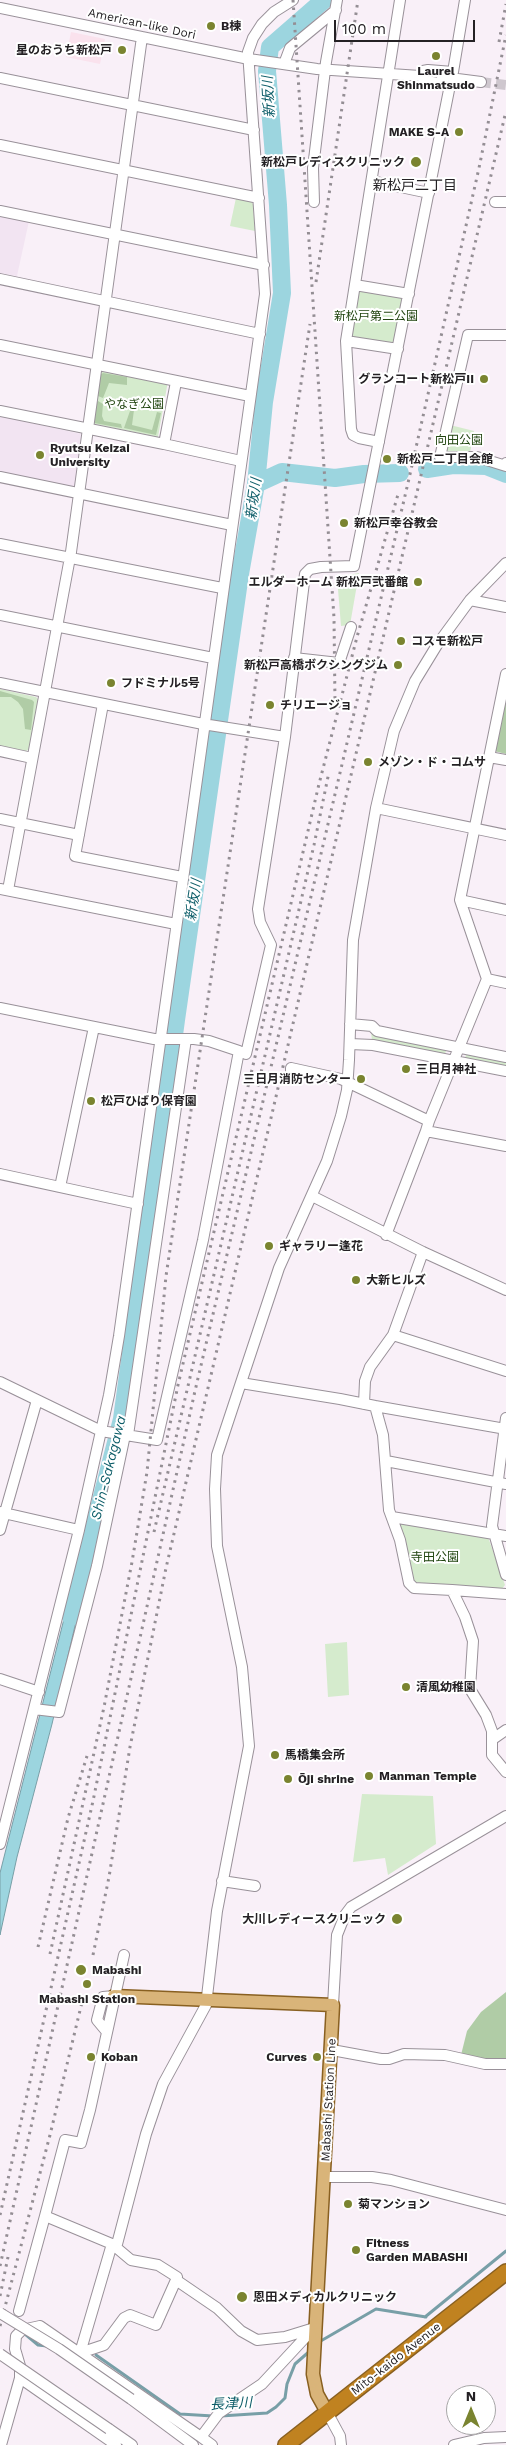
<!DOCTYPE html>
<meta charset="utf-8">
<style>
body{margin:0}
#map{position:relative;width:506px;height:2445px;overflow:hidden;background:#f9f0f8;font-family:"Work Sans",sans-serif}
canvas{display:block}
.north{position:absolute;left:446px;top:2385px;width:50px;height:50px;box-sizing:border-box;background:#fff;border:1px solid #a7a6a7;border-radius:50%;rotate:0deg;font-size:14px;font-weight:700;line-height:20px;text-align:center;color:#242124}
.north::after{content:'';display:block;margin:auto;width:18px;height:22px;background:#7a8430;clip-path:polygon(50% 0,100% 100%,50% 72%,0 100%)}
.scale{position:absolute;left:334px;top:20px;width:141px;height:22px;box-sizing:border-box;border:2px solid #242124;border-top:0;padding-left:6px;font-size:15px;line-height:18px;white-space:nowrap;color:#242124;-webkit-text-stroke:4px #fff;paint-order:stroke}
</style>
<div id="map">
<canvas width="506" height="2445"></canvas>
<div class="north">N</div>
<div class="scale">100 m</div>
</div>
<script>
const g = document.querySelector('canvas').getContext('2d');
g.lineJoin = 'round';
function fill(path, color) { g.fillStyle = color; g.fill(path, 'evenodd'); }
const shape = rows => new Path2D(rows.map(r => 'M' + r).join(''));
function stroke(path, color, width, dash) { g.strokeStyle = color; g.lineWidth = width; g.lineCap = dash ? 'butt' : 'round'; g.setLineDash(dash || []); g.stroke(path); }
function label(font, color, halo, rows, align = 'center') {
  g.font = font + ' "Work Sans","Noto Sans JP",sans-serif'; g.lineWidth = 4; g.setLineDash([]); g.textBaseline = 'middle'; g.strokeStyle = halo; g.fillStyle = color; for (const [text, x, y, turn = 0] of rows) {
    g.save(); g.translate(x, y); g.rotate((+turn || 0) * Math.PI / 180); g.textAlign = isNaN(turn) ? turn : align; if (halo) g.strokeText(text, 0, 0); g.fillText(text, 0, 0); g.restore();
  }
}
const commercial = shape([
 [71,32,105,39,100,64,66,57]
]);
const built = shape([
 [0,215,29,221,17,276,0,273],
 [0,416,81,434,77,484,71,488,0,472]
]);
const green = shape([
 [236,198,251,201,253,204,255,231,230,226],
 [360,290,403,298,394,341,390,344,353,338,352,335,358,292],
 [98,370,168,381,158,437,90,423],
 [450,425,474,431,470,453,447,453,444,450],
 [359,573,350,625,341,626,337,577],
 [0,689,36,697,39,700,30,749,26,751,0,746],
 [190,852,197,853,190,903,183,902],
 [371,1031,445,1049,446,1051,445,1054,372,1041],
 [466,1054,506,1060,506,1069,465,1059],
 [400,1522,488,1537,505,1585,501,1590,412,1582,398,1525],
 [347,1642,349,1695,328,1697,325,1644],
 [362,1794,433,1796,436,1844,388,1875,385,1858,353,1862]
]);
const forest = shape([
 [103,373,127,377,127,385,109,383,103,398,98,396,100,375],
 [98,401,103,404,102,416,104,421,121,424,122,428,94,423,96,403],
 [134,410,132,425,152,430,157,412,161,413,156,435,124,428,130,411],
 [0,691,32,700,34,702,31,730,25,729,23,709,18,702,11,697,0,697],
 [506,693,506,754,494,751],
 [506,1992,506,2058,491,2060,461,2055,467,2031,481,2012]
]);
const water = shape([
 [71,1591,82,1596,52,1724,17,1857,0,1935,0,1873,71,1591]
]);
const stream = shape([
 [425,2317,506,2251],
 [25,2334,38,2345,47,2346],
 [319,2342,376,2309,426,2317],
 [96,2355,180,2414,213,2416],
 [221,2416,267,2413,276,2407,285,2398,287,2384,295,2364,311,2350]
]);
const river = shape([
 [427,469,453,465,486,466,506,474],
 [256,484,282,472,335,478,364,474,400,473],
 [71,1617,122,1419,176,1020,240,574,256,484,264,402,282,293,278,205,267,71,270,47,324,0]
]);
const minorTunnel = shape([
 [481,82,506,85]
]);
const minor = shape([
 [0,8,249,59,317,69,420,76,426,81,450,85,354,566,321,567,310,569,305,574,285,737,258,909,260,922,271,945,246,1054,239,1051,203,1240,157,1440,101,1431,0,1382],
 [284,64,290,48,336,10],
 [420,76,423,71,428,70,453,72,465,0],
 [442,77,481,82],
 [0,78,254,130],
 [0,145,259,198],
 [372,181,429,193],
 [314,202,313,168,316,143,326,62,337,0],
 [495,202,506,202],
 [0,211,264,265],
 [0,279,260,334],
 [355,285,409,294],
 [506,335,468,335,440,457,477,457,506,466,506,463],
 [346,341,398,349],
 [0,345,250,396],
 [0,411,164,444,176,382],
 [379,442,359,438,353,435,351,429,346,341,400,0],
 [164,444,241,461],
 [0,477,232,525],
 [0,544,222,588],
 [470,600,506,607],
 [0,615,213,658],
 [294,658,339,663,351,627],
 [0,683,203,724,285,737],
 [103,704,75,856,182,877],
 [0,751,32,758],
 [489,757,506,760],
 [376,808,506,835],
 [0,819,79,835],
 [0,889,176,924],
 [8,890,71,552,142,37],
 [460,900,506,910],
 [487,979,506,983],
 [0,1008,154,1039,194,1039,209,1041,239,1051],
 [350,1024,372,1026,377,1031,506,1057],
 [350,1044,373,1045,506,1071],
 [291,1071,291,1068,341,1079,429,1121,426,1131,506,1146],
 [429,1121,487,979,460,900,506,674],
 [0,1174,138,1204],
 [60,1187,94,1027],
 [312,1196,423,1252,506,1290],
 [386,1235,426,1131],
 [423,1252,393,1335,506,1371],
 [241,1383,340,1399,375,1406,383,1435,389,1510,400,1540,409,1583,414,1588,452,1590,465,1617,473,1641,470,1689,486,1715,492,1731,492,1755,506,1772],
 [364,1404,365,1381,370,1367,393,1335],
 [375,1406,506,1429],
 [506,1418,492,1526,506,1575],
 [128,1435,186,1039],
 [386,1461,506,1484],
 [0,1512,79,1530],
 [392,1517,506,1536],
 [0,1530,37,1400],
 [452,1590,506,1594],
 [0,1679,39,1692],
 [34,1709,59,1712,97,1566,125,1435],
 [493,1739,506,1730],
 [0,1844,79,1530,109,1395,119,1336,265,294,248,52,253,38,262,24,274,12,293,0],
 [222,1881,255,1886],
 [333,2005,337,1935,345,1915,351,1907,506,1816],
 [107,2032,97,2020,103,1997,114,1996],
 [332,2050,381,2059,389,2059,404,2054,445,2055,485,2064,506,2064],
 [325,2177,372,2177,391,2180,506,2210],
 [45,2216,65,2140,81,2143,90,2110,124,1955],
 [112,2244,80,2353,104,2345,124,2318,130,2315,156,2325,176,2280,217,2308,241,2331,257,2340,285,2337,311,2329],
 [116,2248,146,2134,163,2084,206,2005,217,1911,249,1746,242,1667,217,1546,215,1489,217,1455,279,1268,327,1161,341,1116,347,1090,349,1060,353,940,376,808,394,731,415,681,437,645,470,600,506,563],
 [19,2311,45,2216,112,2244,131,2260,158,2265,177,2277],
 [20,2378,116,2445],
 [131,2399,193,2445],
 [327,2412,340,2436,341,2445],
 [109,2429,132,2445],
 [201,2437,212,2445],
 [1,2445,20,2378,20,2366,15,2349,16,2336,22,2330,40,2326,201,2437,219,2413,262,2384,314,2328],
 [454,2445,484,2438,506,2437]
]);
const major = shape([
 [114,1996,333,2005,313,2374,317,2394,327,2412]
]);
const highway = shape([
 [286,2445,506,2272]
]);
const rail = shape([
 [293,0,334,618,335,703],
 [499,42,506,4],
 [316,282,358,0],
 [154,1532,314,845,329,772],
 [38,1947,68,1818,87,1756],
 [50,1954,104,1707,132,1562,147,1472,166,1276,310,324],
 [93,1955,109,1877,130,1747,166,1568,506,111],
 [0,2215,93,1801,178,1385,319,784,357,637,399,491],
 [0,2266,195,1391,408,483,479,168,506,35],
 [0,2296,8,2257],
 [0,2326,50,2135,83,1998]
]);
const minorBridge = shape([
 [0,2313,59,2349,131,2399],
 [0,2354,109,2429]
]);
const markers = [
 [211,26,5,"#7a8430"],
 [122,50,5,"#7a8430"],
 [436,56,5,"#7a8430"],
 [459,132,5,"#7a8430"],
 [416,162,6,"#7a8430"],
 [484,379,5,"#7a8430"],
 [40,455,5,"#7a8430"],
 [387,459,5,"#7a8430"],
 [344,523,5,"#7a8430"],
 [418,582,5,"#7a8430"],
 [401,641,5,"#7a8430"],
 [398,665,5,"#7a8430"],
 [111,683,5,"#7a8430"],
 [270,705,5,"#7a8430"],
 [368,762,5,"#7a8430"],
 [406,1069,5,"#7a8430"],
 [361,1079,5,"#7a8430"],
 [91,1101,5,"#7a8430"],
 [269,1246,5,"#7a8430"],
 [356,1280,5,"#7a8430"],
 [406,1687,5,"#7a8430"],
 [275,1755,5,"#7a8430"],
 [369,1776,5,"#7a8430"],
 [288,1779,5,"#7a8430"],
 [397,1919,6,"#7a8430"],
 [81,1970,6,"#7a8430"],
 [87,1984,5,"#7a8430"],
 [91,2057,5,"#7a8430"],
 [317,2057,5,"#7a8430"],
 [348,2204,5,"#7a8430"],
 [356,2250,5,"#7a8430"],
 [242,2297,6,"#7a8430"]
];
const streetNames = [
 ["American-like Dori",142,24,12],
 ["Mabashi Station Line",329,2100,-87],
 ["Mito-kaido Avenue",396,2359,-38]
];
const poiNames = [
 ["B棟",221,26],
 ["星のおうち新松戸",112,50,"right"],
 ["Laurel",436,71,"center"],
 ["Shinmatsudo",436,85,"center"],
 ["MAKE S-A",449,132,"right"],
 ["新松戸レディスクリニック",405,162,"right"],
 ["グランコート新松戸II",474,379,"right"],
 ["Ryutsu Keizai",50,448],
 ["University",50,462],
 ["新松戸二丁目会館",397,459],
 ["新松戸幸谷教会",354,523],
 ["エルダーホーム 新松戸弐番館",408,582,"right"],
 ["コスモ新松戸",411,641],
 ["新松戸高橋ボクシングジム",388,665,"right"],
 ["フドミナル5号",121,683],
 ["チリエージョ",280,705],
 ["メゾン・ド・コムサ",378,762],
 ["三日月神社",416,1069],
 ["三日月消防センター",351,1079,"right"],
 ["松戸ひばり保育園",101,1101],
 ["ギャラリー逢花",279,1246],
 ["大新ヒルズ",366,1280],
 ["清風幼稚園",416,1687],
 ["馬橋集会所",285,1755],
 ["Manman Temple",379,1776],
 ["Ōji shrine",298,1779],
 ["大川レディースクリニック",386,1919,"right"],
 ["Mabashi",92,1970],
 ["Mabashi Station",87,1999,"center"],
 ["Koban",101,2057],
 ["Curves",307,2057,"right"],
 ["菊マンション",358,2204],
 ["Fitness",366,2243],
 ["Garden MABASHI",366,2257],
 ["恩田メディカルクリニック",253,2297]
];
const parkNames = [
 ["新松戸第二公園",376,316],
 ["やなぎ公園",134,404],
 ["向田公園",459,440],
 ["寺田公園",435,1557]
];
const waterNames = [
 ["新坂川",269,97,-93],
 ["新坂川",254,499,-82],
 ["新坂川",194,900,-81],
 ["Shin-Sakagawa",109,1468,-76],
 ["長津川",231,2404,-3]
];
const neighbourhoodNames = [
 ["新松戸二丁目",415,186]
];
fill(commercial, '#fae2ed');
fill(built, '#f2e4f2');
fill(green, '#d5ebcd');
fill(forest, '#b0cca6');
fill(water, '#9cd5df');
stroke(water, '#789fa7', 1);
stroke(stream, '#789fa7', 3);
stroke(river, '#9cd5df', 18);
stroke(minorTunnel, '#cec7ce', 10, [10, 5]);
stroke(minor, '#999199', 12);
stroke(major, '#896021', 15);
stroke(highway, '#896021', 18);
stroke(minor, '#fff', 10);
stroke(major, '#d9b479', 12);
stroke(highway, '#c08220', 15);
stroke(rail, '#948e94', 3, [2.5, 5]);
stroke(minorBridge, '#999199', 12, []);
stroke(minorBridge, '#fff', 10);
for (const [x, y, r, color] of markers) { const dot = new Path2D(); dot.arc(x, y, r, 0, 2 * Math.PI); g.fillStyle = color; g.fill(dot); stroke(dot, '#fff', 2); }
label('12px', '#242124', '#fff', streetNames);
label('bold 12px', '#242124', '#fff', poiNames, 'left');
label('12px', '#20440f', '#fff', parkNames);
label('italic 14px', '#0e5e69', '#fff', waterNames);
label('14px', '#242124', '#fff', neighbourhoodNames);
</script>
